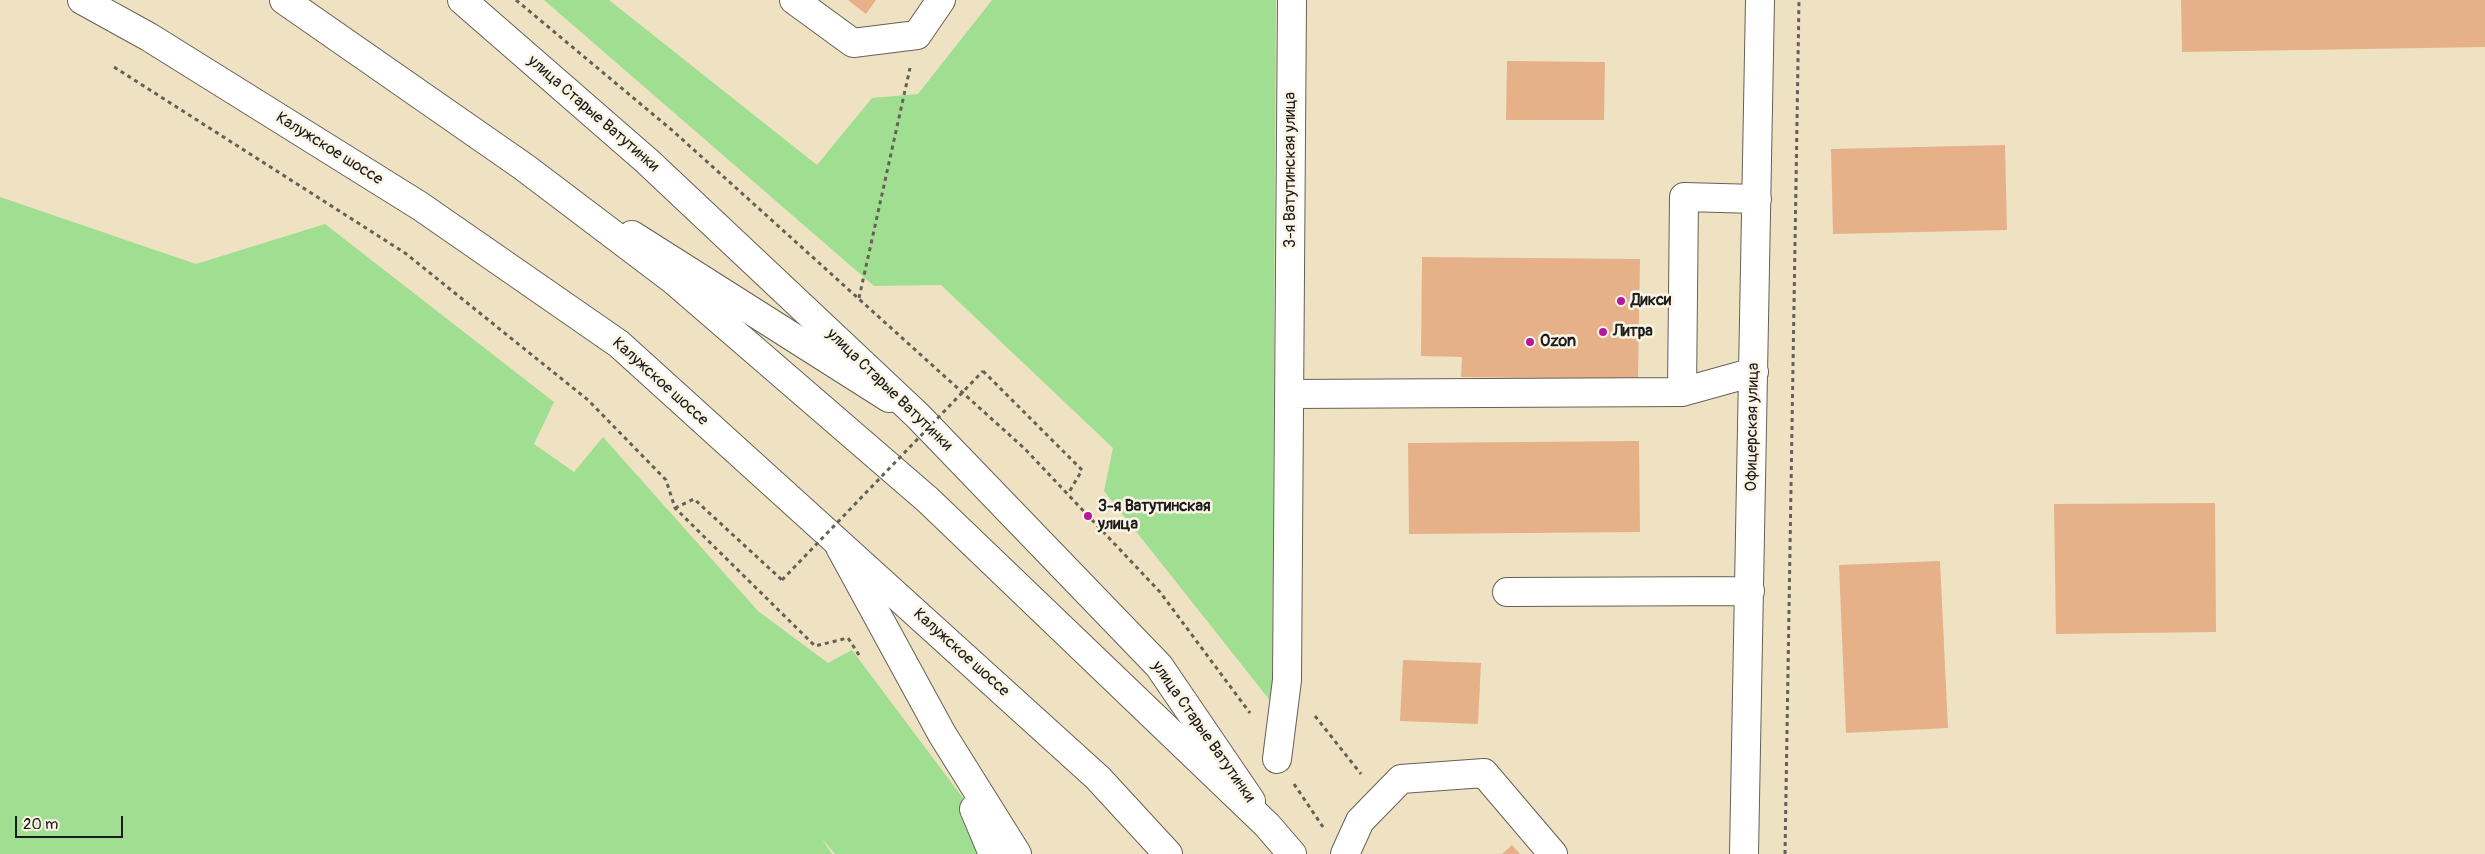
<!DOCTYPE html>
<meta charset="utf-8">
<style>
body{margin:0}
#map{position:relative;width:2485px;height:854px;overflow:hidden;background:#efe2c2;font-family:Pangolin,sans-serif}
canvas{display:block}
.scale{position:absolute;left:15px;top:816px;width:108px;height:22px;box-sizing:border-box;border:2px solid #1c1c1c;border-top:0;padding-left:6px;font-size:15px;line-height:18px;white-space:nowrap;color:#1c1c1c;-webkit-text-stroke:4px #fcf5e5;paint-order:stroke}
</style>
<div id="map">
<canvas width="2485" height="854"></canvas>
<div class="scale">20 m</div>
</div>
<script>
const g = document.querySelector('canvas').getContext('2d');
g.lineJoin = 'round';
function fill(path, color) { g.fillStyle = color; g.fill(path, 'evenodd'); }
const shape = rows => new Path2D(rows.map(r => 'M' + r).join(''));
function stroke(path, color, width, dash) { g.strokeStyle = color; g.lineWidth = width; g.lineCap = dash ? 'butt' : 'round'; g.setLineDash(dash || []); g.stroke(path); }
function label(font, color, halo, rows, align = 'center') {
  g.font = font + ' Pangolin,sans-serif'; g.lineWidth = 5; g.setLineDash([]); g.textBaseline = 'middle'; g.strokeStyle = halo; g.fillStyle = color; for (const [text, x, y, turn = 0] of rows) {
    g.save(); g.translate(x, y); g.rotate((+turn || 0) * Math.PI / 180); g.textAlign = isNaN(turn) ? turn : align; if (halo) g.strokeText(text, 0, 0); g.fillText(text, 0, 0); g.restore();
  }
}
const green = shape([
 [544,0,609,0,817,165,872,98,918,94,992,0,1276,0,1272,703,1104,491,1113,448,941,285,874,286],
 [0,197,196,264,325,224,554,402,534,444,574,472,603,437,758,611,828,663,852,650,981,822,992,854,835,854,822,839,832,854,0,854]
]);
const building = shape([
 [848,0,876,0,866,14],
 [2181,0,2485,0,2485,47,2182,52],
 [1507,61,1605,62,1604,120,1506,120],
 [2005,145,2007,230,1833,234,1831,149],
 [1422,257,1640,259,1638,379,1461,377,1462,357,1421,356],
 [1639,441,1640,532,1409,534,1408,443],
 [2215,503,2216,632,2056,634,2054,504],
 [1940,561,1948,728,1846,733,1839,565],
 [1403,660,1481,663,1478,724,1400,721],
 [1512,845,1520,854,1502,854]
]);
const path = shape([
 [516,0,673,131,1025,449,1160,592,1250,713],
 [114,67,405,253,588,400,666,480,675,508,815,646,848,638,859,655],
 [859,298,910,68],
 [983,371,1082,470,1068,494],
 [675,508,694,499,782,580],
 [1315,716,1361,774],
 [1294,784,1323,827],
 [1785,854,1799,0]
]);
const minor = shape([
 [794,0,853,43,917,35,941,0],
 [632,235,889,398],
 [1682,392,1684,197,1757,199],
 [1289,394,1682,392,1754,372],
 [840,547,942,734,1017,854],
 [1507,592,1750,591],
 [1277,759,1287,680,1292,0],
 [974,809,993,854],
 [1345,854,1360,821,1401,779,1484,773,1553,854],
 [1744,854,1760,0]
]);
const major = shape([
 [462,0,647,161,918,416,1159,666,1251,801]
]);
const highway = shape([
 [82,0,149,37,420,206,619,344,1098,778,1168,854],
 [284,0,524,167,672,279,928,500,1267,825,1292,854]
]);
const pathBridge = shape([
 [782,580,983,371]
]);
const markers = [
 [1621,301,5,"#b5179e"],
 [1603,332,5,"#b5179e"],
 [1530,342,5,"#b5179e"],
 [1088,516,5,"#b5179e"]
];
const streetNames = [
 ["улица Старые Ватутинки",593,114,41],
 ["Калужское шоссе",329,149,32],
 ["3-я Ватутинская улица",1291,170,-90],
 ["Калужское шоссе",660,382,42],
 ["улица Старые Ватутинки",889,390,44],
 ["Офицерская улица",1753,427,-89],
 ["Калужское шоссе",961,653,42],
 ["улица Старые Ватутинки",1203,732,55]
];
const poiNames = [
 ["Дикси",1631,301],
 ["Литра",1613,332],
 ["Ozon",1540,342],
 ["3-я Ватутинская",1098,507],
 ["улица",1098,525]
];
fill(green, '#a0de92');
fill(building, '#e6b188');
stroke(minor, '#666156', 30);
stroke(major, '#666156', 30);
stroke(highway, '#666156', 30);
stroke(path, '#666156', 3, [4, 4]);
stroke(minor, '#fff', 28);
stroke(major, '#fff', 28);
stroke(highway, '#fff', 28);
stroke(pathBridge, '#666156', 3, [4, 4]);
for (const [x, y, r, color] of markers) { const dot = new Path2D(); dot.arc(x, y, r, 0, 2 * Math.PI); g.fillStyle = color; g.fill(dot); stroke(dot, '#fcf5e5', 2); }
label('16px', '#1c1c1c', '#fcf5e5', streetNames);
label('bold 16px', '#1c1c1c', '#fcf5e5', poiNames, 'left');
</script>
